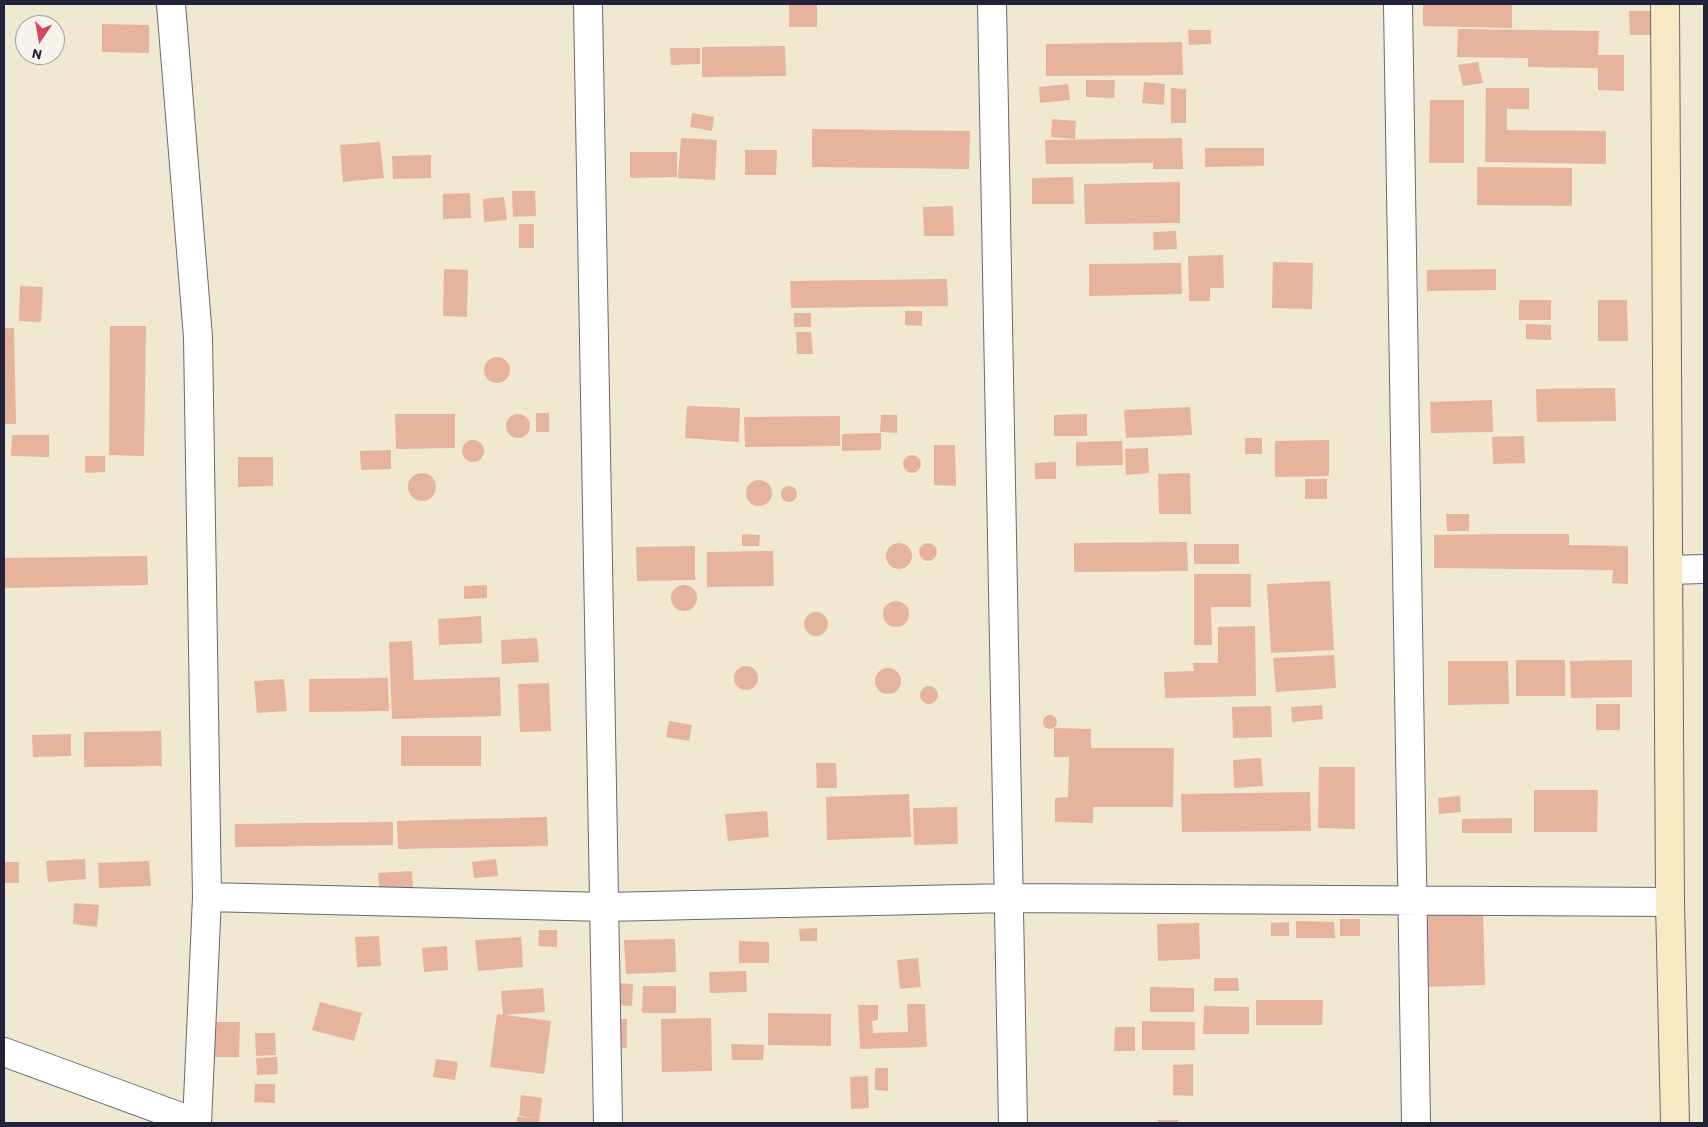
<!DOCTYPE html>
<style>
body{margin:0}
#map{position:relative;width:1708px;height:1127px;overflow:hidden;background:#f0e8d0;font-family:Itim,sans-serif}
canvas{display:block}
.frame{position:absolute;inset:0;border:5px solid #22223b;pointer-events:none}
.north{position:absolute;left:15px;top:15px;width:50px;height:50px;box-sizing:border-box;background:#f7f3e8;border:1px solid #a29fa3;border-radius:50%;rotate:192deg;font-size:14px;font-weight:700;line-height:20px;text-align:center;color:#22223b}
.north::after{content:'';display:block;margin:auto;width:18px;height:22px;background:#d1495b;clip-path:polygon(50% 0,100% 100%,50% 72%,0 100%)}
</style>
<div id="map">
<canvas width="1708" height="1127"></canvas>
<div class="frame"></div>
<div class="north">N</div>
</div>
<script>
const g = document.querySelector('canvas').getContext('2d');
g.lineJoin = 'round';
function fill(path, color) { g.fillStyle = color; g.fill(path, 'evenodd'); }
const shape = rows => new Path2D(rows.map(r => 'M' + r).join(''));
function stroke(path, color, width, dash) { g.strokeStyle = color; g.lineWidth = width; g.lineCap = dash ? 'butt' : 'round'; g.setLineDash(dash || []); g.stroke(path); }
const building = shape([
 [789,4,817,4,817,27,789,27],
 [1423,4,1512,4,1512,28,1423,26],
 [1629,11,1661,11,1661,35,1630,35],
 [102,24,149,25,149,53,102,52],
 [1458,29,1599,31,1598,55,1624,55,1624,91,1598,90,1598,68,1528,67,1528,58,1457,57],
 [1188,30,1211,30,1211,44,1189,45],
 [1182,42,1183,75,1046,76,1046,44],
 [785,46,786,76,702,77,702,47],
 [670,48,700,48,700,64,671,65],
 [1478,62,1483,83,1463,86,1458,65],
 [1086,80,1115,80,1114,98,1086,97],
 [1144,82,1165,84,1164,105,1142,103],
 [1068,84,1070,100,1040,103,1039,87],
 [1171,88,1186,89,1186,123,1171,123],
 [1486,88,1529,88,1529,109,1507,109,1507,130,1606,131,1606,164,1485,162],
 [1430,100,1464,100,1464,163,1429,163],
 [692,113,714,117,712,131,690,127],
 [1052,119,1076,121,1075,139,1051,137],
 [812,129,970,131,969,169,812,167],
 [681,138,717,140,715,180,678,178],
 [1182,138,1183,169,1153,169,1153,163,1046,164,1045,140],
 [380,142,384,178,343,182,340,145],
 [1205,148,1264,148,1264,166,1205,167],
 [745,150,777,150,776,175,745,175],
 [630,152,677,152,677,177,630,178],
 [431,155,431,178,393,179,392,156],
 [1477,167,1572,168,1572,206,1477,205],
 [1073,177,1074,204,1032,204,1032,178],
 [1180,182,1180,223,1085,224,1084,184],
 [512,191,535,191,536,216,513,217],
 [470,193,471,218,443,219,443,194],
 [504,197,507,220,484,222,483,199],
 [953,206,954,236,924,236,923,207],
 [519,224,534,224,534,248,519,248],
 [1176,231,1177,249,1154,250,1153,232],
 [1223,255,1224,288,1210,288,1210,301,1189,301,1188,256],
 [1273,262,1313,263,1312,309,1272,308],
 [1181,263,1182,294,1089,296,1089,264],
 [444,269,468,270,467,317,443,316],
 [1496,269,1496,290,1427,291,1427,270],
 [947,279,948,306,791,308,790,281],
 [20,286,43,287,41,322,19,321],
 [1519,300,1551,300,1551,320,1519,320],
 [1598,300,1627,300,1628,341,1598,341],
 [905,311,922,311,922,326,905,325],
 [794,313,811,313,811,327,794,327],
 [1526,324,1551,325,1551,340,1526,339],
 [110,326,146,326,144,456,109,455],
 [4,328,14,328,16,424,4,424],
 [796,332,811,332,813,354,797,354],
 '484 370a13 13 0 1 1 26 0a13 13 0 1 1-26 0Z',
 [1615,388,1616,421,1537,422,1536,389],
 [1492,400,1493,432,1431,433,1430,402],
 [687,406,740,408,739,442,685,438],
 [1190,407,1192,435,1126,438,1124,410],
 [536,413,549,413,549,432,536,432],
 [395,414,455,414,455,448,396,449],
 [1087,414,1087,436,1054,436,1054,415],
 '506 426a12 12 0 1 1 24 0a12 12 0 1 1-24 0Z',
 [881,415,897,415,897,433,880,432],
 [840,416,840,446,745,447,744,417],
 [881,433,881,450,842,451,842,434],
 [12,435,49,435,49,457,11,456],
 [1524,436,1525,463,1493,464,1492,437],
 [1245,438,1262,438,1262,454,1245,454],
 [1329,440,1329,476,1275,477,1275,441],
 '462 451a11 11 0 1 1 22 0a11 11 0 1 1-22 0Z',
 [1122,441,1123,465,1076,466,1076,442],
 [934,445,955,445,956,486,934,485],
 [1148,448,1149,473,1126,475,1125,449],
 [391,450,391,469,361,470,360,451],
 '903 464a9 9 0 1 1 18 0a9 9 0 1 1-18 0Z',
 [85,456,105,456,105,472,85,473],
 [238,457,273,457,273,486,238,487],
 [1056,462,1056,479,1035,479,1035,463],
 [1190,473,1191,514,1159,514,1158,474],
 '408 487a14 14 0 1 1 28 0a14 14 0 1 1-28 0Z',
 [1305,479,1327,479,1327,499,1305,499],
 '746 493a13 13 0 1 1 26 0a13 13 0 1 1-26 0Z',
 '781 494a8 8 0 1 1 16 0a8 8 0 1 1-16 0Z',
 [1446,514,1469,514,1469,531,1447,531],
 [742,534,760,535,759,546,742,546],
 [1502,534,1569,534,1569,545,1628,546,1628,584,1612,583,1613,570,1434,568,1434,535],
 [1187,542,1188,571,1074,572,1074,543],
 '886 556a13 13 0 1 1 26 0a13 13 0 1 1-26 0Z',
 '919 552a9 9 0 1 1 18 0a9 9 0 1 1-18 0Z',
 [1194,544,1239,544,1239,564,1194,564],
 [695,546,695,580,637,581,636,547],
 [773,551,774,586,707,587,707,552],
 [147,556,148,585,4,588,4,558],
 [1194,574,1251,574,1251,607,1211,607,1212,645,1194,645],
 [1330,581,1334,650,1271,653,1267,584],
 [487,585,487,598,464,599,464,586],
 '671 598a13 13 0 1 1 26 0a13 13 0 1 1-26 0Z',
 '883 614a13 13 0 1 1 26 0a13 13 0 1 1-26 0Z',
 '804 624a12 12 0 1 1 24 0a12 12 0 1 1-24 0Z',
 [481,616,482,643,439,645,438,619],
 [1255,626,1256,696,1165,698,1164,672,1194,671,1193,663,1218,663,1218,627],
 [537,638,539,662,502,664,501,640],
 [412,641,414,680,500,677,501,716,392,719,389,642],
 [1334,655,1336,688,1276,692,1273,658],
 [1516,660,1565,660,1565,696,1516,696],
 [1632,660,1632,697,1571,698,1570,661],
 [1448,661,1508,661,1509,704,1448,705],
 '734 678a12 12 0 1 1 24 0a12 12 0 1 1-24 0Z',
 '875 681a13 13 0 1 1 26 0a13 13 0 1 1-26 0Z',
 [388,678,389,711,309,712,309,679],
 [284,679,287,711,257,713,254,681],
 [549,683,551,731,520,732,518,684],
 '920 695a9 9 0 1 1 18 0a9 9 0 1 1-18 0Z',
 [1596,704,1620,704,1620,730,1596,730],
 [1322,705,1323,719,1292,722,1291,707],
 [1271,706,1272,737,1233,738,1232,707],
 '1043 722a7 7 0 1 1 14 0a7 7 0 1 1-14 0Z',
 [669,721,692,725,689,741,666,737],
 [1054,728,1091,729,1091,748,1174,748,1173,807,1093,807,1093,823,1055,822,1055,798,1068,797,1069,757,1054,757],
 [161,731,162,766,84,767,84,732],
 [71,734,71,756,33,757,32,735],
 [401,736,481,736,481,766,401,766],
 [1261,758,1263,786,1234,788,1233,760],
 [816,763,836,763,837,788,817,788],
 [1319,767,1355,767,1355,829,1318,828],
 [1534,790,1598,790,1597,832,1534,832],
 [1310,792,1311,831,1182,832,1181,794],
 [909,794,911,837,827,840,826,797],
 [1460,796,1461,812,1439,814,1438,798],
 [957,807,958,844,914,845,913,808],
 [767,811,769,837,728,841,725,814],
 [547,817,548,846,398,849,397,821],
 [1512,818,1512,833,1462,833,1462,819],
 [393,822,393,845,235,847,235,824],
 [85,859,86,879,48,882,46,861],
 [496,859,498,876,474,878,472,862],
 [149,861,151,886,99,888,98,863],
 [4,862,19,862,19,883,4,883],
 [412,871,413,891,380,894,378,873],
 [74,903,99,905,97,927,73,924],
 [1483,913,1485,985,1421,987,1419,914],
 [1340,919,1360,919,1360,936,1340,936],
 [1296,921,1334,922,1335,938,1296,938],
 [1289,922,1289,936,1271,936,1271,923],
 [1199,923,1200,959,1158,961,1157,924],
 [817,928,817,941,800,941,799,929],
 [539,930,557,930,557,947,538,946],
 [379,936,381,966,357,967,355,937],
 [521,937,523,967,478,971,475,940],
 [675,939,676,972,626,974,624,940],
 [739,941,769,942,769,963,739,963],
 [447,946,448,970,424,972,422,948],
 [918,958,921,987,900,989,897,960],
 [746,971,747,992,710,993,709,972],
 [1214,978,1238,978,1239,991,1214,991],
 [616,983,633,984,632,1006,615,1005],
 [643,986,676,986,676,1013,642,1013],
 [1150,987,1194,988,1194,1012,1150,1012],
 [543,988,545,1012,503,1015,501,991],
 [1256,1000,1323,1000,1322,1025,1256,1025],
 [320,1002,362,1013,354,1041,312,1030],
 [907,1004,925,1004,927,1047,860,1049,858,1005,878,1005,878,1020,872,1021,873,1033,908,1032],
 [1204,1006,1249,1007,1249,1034,1203,1034],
 [768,1013,831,1014,831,1046,768,1045],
 [497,1014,551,1021,544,1074,490,1067],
 [711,1018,712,1071,662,1072,661,1019],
 [610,1019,627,1019,627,1048,610,1048],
 [1142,1021,1195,1022,1195,1050,1142,1050],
 [206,1022,240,1022,239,1057,206,1057],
 [1115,1027,1135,1027,1135,1051,1114,1051],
 [255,1033,275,1033,276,1055,256,1056],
 [731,1044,764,1045,763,1060,732,1060],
 [277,1057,278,1074,257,1075,256,1058],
 [436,1059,458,1062,455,1080,433,1077],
 [1193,1064,1193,1096,1173,1095,1173,1065],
 [875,1068,888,1068,888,1091,875,1090],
 [868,1076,869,1108,851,1109,850,1077],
 [255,1084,275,1084,275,1103,254,1102],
 [521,1095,542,1098,539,1123,517,1123,517,1117,534,1118,519,1116],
 [1158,1120,1178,1120,1178,1123,1158,1123]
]);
const street = shape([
 [171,4,198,337,207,897,197,1123],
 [588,4,608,1123],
 [992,4,1013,1123],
 [1398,4,1416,1123],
 [1669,570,1704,569],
 [207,897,605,907,1009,898,1670,902],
 [4,1052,197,1123]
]);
const secondary = shape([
 [1665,4,1670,902,1675,1123]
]);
fill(building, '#e6b49c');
stroke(street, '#6a676f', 30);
stroke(secondary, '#6a676f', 30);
stroke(street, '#fff', 28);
stroke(secondary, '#f7e9c3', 28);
</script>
